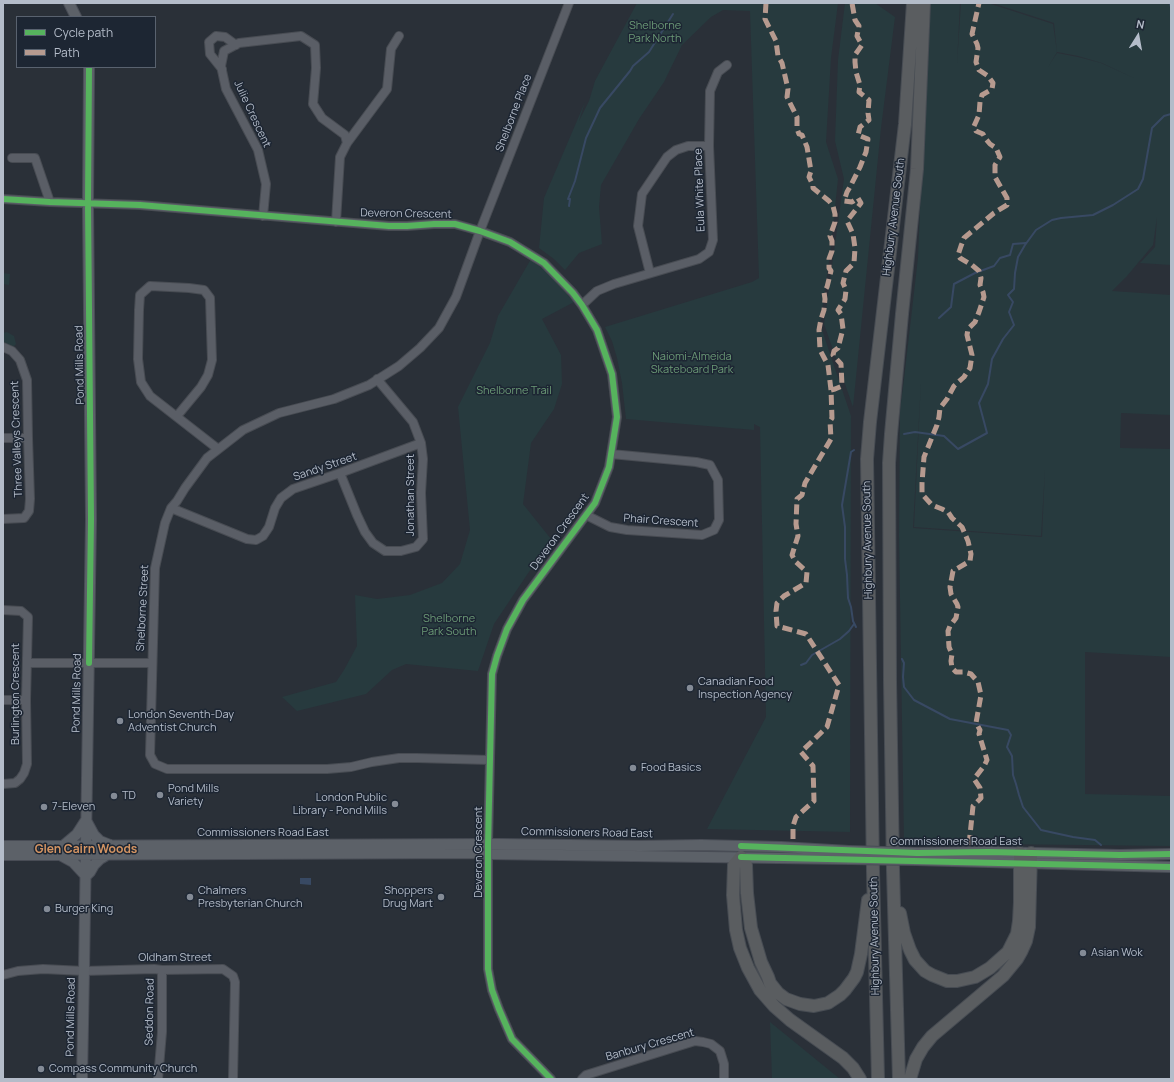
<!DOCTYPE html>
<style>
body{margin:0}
#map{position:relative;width:1174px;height:1082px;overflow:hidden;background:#2a3038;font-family:Manrope,sans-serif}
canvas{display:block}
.frame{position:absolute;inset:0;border:4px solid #b4bcc9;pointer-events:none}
.legend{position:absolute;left:16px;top:16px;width:140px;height:52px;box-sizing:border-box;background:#1d2633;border:1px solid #59626f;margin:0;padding:5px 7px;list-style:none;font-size:12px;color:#b4bcc9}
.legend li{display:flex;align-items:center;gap:8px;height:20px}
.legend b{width:20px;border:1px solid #59626f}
.north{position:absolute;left:1118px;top:16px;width:40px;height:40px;-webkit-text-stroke:3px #1d2633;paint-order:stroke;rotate:11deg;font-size:11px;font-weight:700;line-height:16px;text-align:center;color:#b4bcc9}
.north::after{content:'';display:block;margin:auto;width:14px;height:18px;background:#b4bcc9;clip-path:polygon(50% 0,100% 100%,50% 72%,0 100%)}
</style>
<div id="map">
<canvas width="1174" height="1082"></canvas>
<div class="frame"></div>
<ul class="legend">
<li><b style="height:5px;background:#56b35d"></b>Cycle path</li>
<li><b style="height:5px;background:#b69a8f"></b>Path</li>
</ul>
<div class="north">N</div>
</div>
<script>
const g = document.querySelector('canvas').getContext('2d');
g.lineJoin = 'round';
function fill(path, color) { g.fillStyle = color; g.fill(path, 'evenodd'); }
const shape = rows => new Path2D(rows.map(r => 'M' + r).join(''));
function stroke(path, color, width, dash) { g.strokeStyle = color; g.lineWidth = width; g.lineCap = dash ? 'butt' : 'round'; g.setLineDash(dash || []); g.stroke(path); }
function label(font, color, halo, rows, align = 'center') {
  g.font = font + ' Manrope,sans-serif'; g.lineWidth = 3; g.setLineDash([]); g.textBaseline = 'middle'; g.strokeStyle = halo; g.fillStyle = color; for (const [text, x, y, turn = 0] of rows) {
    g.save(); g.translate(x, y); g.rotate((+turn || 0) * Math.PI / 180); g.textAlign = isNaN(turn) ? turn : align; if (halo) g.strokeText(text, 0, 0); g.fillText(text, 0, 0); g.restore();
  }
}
const green = shape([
 [637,3,838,3,831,58,826,142,838,179,830,254,820,324,851,416,850,832,707,829,766,717,760,427,754,424,754,430,626,419,622,383,617,358,612,341,605,327,752,282,759,278,750,11,723,10,711,17,682,45,664,82,639,119,601,185,599,207,602,244,579,253,565,270,554,259,539,248,544,198,585,102,579,121,589,101,595,81],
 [845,3,875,3,895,17,881,128,853,407,824,324,844,179,835,141,838,60],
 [931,3,960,3,957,64,961,3,988,3,1053,24,1057,52,1048,67,1057,53,1078,57,1101,63,1136,79,1102,63,1078,56,1057,52,1054,23,992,3,1171,3,1171,265,1140,263,1155,247,1157,217,1153,245,1127,276,1112,291,1171,295,1171,415,1121,413,1120,448,1171,449,1171,657,1085,652,1085,794,1171,796,1171,846,904,843,899,536,900,411,904,379,918,258,925,88],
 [924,362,921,381,914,527,1041,536,1045,469,1042,537,913,528,921,381],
 [531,259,551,276,574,302,542,319,561,355,562,384,554,409,531,443,523,504,551,539,494,624,478,671,406,664,392,670,366,694,297,711,282,697,336,682,344,670,357,646,355,595,377,599,410,595,442,583,460,564,470,530,458,407,490,343,498,316],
 [3,273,10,274,9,285,3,284],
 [7,332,14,336,16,344,14,346,12,346,3,342,3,333],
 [770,1022,840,1079,772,1079]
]);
const water = shape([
 [300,878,311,878,311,885,300,884]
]);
const stream = shape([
 [1170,3,1171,7],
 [569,206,570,199,568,199,575,181,586,138,600,108,630,71,633,66,649,52,673,14],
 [939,318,951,307,954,284,975,273,994,266,1000,258,1010,255,1013,244,1026,243],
 [904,434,915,432,944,436,958,449,987,433,979,403,988,384,992,359,1003,339,1014,325,1009,312,1013,302,1008,295,1014,289,1015,273,1018,257,1025,245,1036,230,1052,220,1061,218,1093,215,1113,205,1138,189,1143,179,1152,128,1164,116,1171,114],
 [854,450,851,452,842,505,845,527,845,559,847,575,848,598,851,607,853,621,856,627],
 [902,659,904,663,903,677,904,687,914,700,950,719,1008,730,1011,735,1007,747,1012,756,1013,775,1016,784,1019,795,1023,807,1041,830,1073,837,1095,840,1101,845],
 [801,665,806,663,812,655,840,639,849,631,854,624]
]);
const minor = shape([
 [222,69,210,54,209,42,216,36,225,37,236,45],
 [12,158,35,158,50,202],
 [3,199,50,202,140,205,389,226,407,226,434,224,455,224,480,231,510,242,544,263,573,293,582,305,597,330,612,374,617,417,609,467,595,503,523,600,507,629,497,656,492,674,488,844,488,969,492,990,499,1009,512,1039,551,1079],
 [263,216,266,184,258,150,226,89,221,66,224,51,239,43,301,36,315,45,316,68,313,104,322,118,345,135,347,143],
 [336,222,340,157,347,143,387,89,391,49,399,36],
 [650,273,638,226,642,194,667,157,676,150,688,146,709,146],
 [582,305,597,291,614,284,699,259,709,252,713,240,709,146,710,91,718,72,727,65],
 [3,347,12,351,20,360,27,380,28,438,30,499,29,511,24,518,3,519],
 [177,416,201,387,208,375,212,360,210,298,204,290,189,288,150,286,140,295,139,310,138,359,141,382,150,396,218,449],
 [3,438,28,438],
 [340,473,357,515,365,532,373,543,385,551,401,551,416,547,423,539,421,493,423,459,421,443,413,422,377,379],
 [171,508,247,539,256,540,263,536,269,527,275,508,281,498,293,489,340,473,421,443],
 [586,515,610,527,627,530,702,535,714,530,719,520,718,480,710,465,696,462,611,454],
 [3,610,21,611,28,617,26,700,27,764,24,773,20,779,15,783,3,784],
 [27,663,152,663],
 [3,700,26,700],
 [490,760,417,758,399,758,372,762,351,767,327,769,167,769,155,764,150,755,155,568,165,523,171,508,177,501,185,488,207,458,243,430,279,413,334,399,369,385,399,366,420,348,439,328,456,297,480,231,569,3],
 [3,975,18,971,43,969,84,971,154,969,162,970,223,969,233,976,235,982,233,1079],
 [158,1079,162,1032,162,970],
 [582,1079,586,1075,695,1041,703,1042,711,1044,720,1051,724,1064,724,1079]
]);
const major = shape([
 [69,3,76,17],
 [87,822,94,835,100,841,110,845],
 [64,845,77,834,86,820],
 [3,846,498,844,640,846,701,845,781,847,849,851],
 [917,853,988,852,1120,855,1171,854],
 [3,855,480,853,488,854,850,859],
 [62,856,73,862,86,876],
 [916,860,1171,867],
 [86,876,90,872,94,865,100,859,107,855],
 [82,1079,84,971,91,519,88,204,89,67]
]);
const highway = shape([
 [900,913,904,933,910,950,915,960,925,971,932,975,947,981,957,981,975,977,990,968,1008,952,1017,934,1019,921,1020,902,1020,853],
 [860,1079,853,1068,843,1058,790,1020,774,1006,760,990,748,968,740,948,736,930,733,895,734,865,741,857,746,865,747,893,751,928,761,962,768,977,770,983,778,993,786,999,800,1004,814,1006,828,1003,840,995,845,990,854,978,857,972,861,954,868,900],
 [878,1079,873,871,867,459,870,422,905,124,913,3],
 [899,1079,893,870,890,681,889,463,891,434,902,314,917,169,924,3],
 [910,1079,916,1059,923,1047,932,1036,1003,976,1017,959,1021,952,1026,941,1029,927,1031,853]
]);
const majorBridge = shape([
 [849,851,917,853],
 [850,859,916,860]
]);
const quiet = shape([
 [766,3,765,19,776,41,778,56,782,63,788,89,787,97,797,117,797,129,799,134,802,135,807,147,811,171,809,177,813,185,813,188,829,201,833,206,835,214,835,222,830,236,832,241,832,251,829,259,829,268,831,271,827,287,824,292,825,299,824,310,821,319,819,330,820,350,828,365,831,390,832,418,830,421,831,439,805,483,802,495,797,499,796,524,798,536,792,555,795,561,807,572,806,583,784,596,777,603,776,611,777,626,806,634,839,685,827,727,801,752,813,766,814,801,796,817,793,826,793,842],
 [831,390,835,389,842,386,841,364,833,355,834,351,838,348,843,329,841,314,838,310,845,299,846,290,843,283,846,271,854,263,855,248,853,234,847,221,861,203,858,198,852,202,844,201,847,192,851,185,860,167,866,152,868,139,858,135,860,127,869,120,868,113,869,100,859,92,860,85,856,72,855,62,855,55,862,45,857,36,859,26,855,20,852,3],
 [969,845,973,806,981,798,980,788,974,779,984,766,987,760,979,734,980,730,976,723,981,695,978,682,971,674,964,672,956,672,952,668,951,661,952,654,949,647,948,631,950,626,956,618,958,607,957,604,951,594,950,587,953,571,970,561,971,554,968,541,962,527,952,518,948,512,942,509,932,505,922,494,922,483,924,457,937,425,939,417,940,408,947,399,954,386,964,377,970,368,972,355,967,335,968,329,975,322,979,312,984,297,983,292,980,285,981,278,979,271,972,265,960,258,958,255,961,246,964,238,994,213,1007,205,1007,198,995,177,995,165,1000,157,996,148,990,144,985,138,983,134,976,131,974,126,979,115,980,102,982,95,992,89,993,83,988,76,979,70,976,62,978,48,977,44,972,34,979,3]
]);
const cycleway = shape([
 [89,67,88,204,91,519,89,663],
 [3,199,50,202,140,205,389,226,407,226,434,224,455,224,480,231,510,242,544,263,573,293,582,305,597,330,612,374,617,417,609,467,595,503,523,600,507,629,497,656,492,674,488,844,488,969,492,990,499,1009,512,1039,551,1079],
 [741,846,917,853,988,852,1120,855,1171,854],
 [741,857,1171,867]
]);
const markers = [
 [690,688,4,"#848b96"],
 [120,721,4,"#848b96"],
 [633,768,4,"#848b96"],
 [160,795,4,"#848b96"],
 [114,796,4,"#848b96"],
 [395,804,4,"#848b96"],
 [44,807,4,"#848b96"],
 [190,897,4,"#848b96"],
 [441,897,4,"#848b96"],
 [47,909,4,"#848b96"],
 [1083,953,4,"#848b96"],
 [41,1069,4,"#848b96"]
];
const parkNames = [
 ["Shelborne",655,26],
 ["Park North",655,39],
 ["Naiomi-Almeida",692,357],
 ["Skateboard Park",692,370],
 ["Shelborne Trail",514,391],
 ["Shelborne",449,619],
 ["Park South",449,632]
];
const streetNames = [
 ["Shelborne Place",514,113,-69],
 ["Julie Crescent",252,114,65],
 ["Eula White Place",700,190,-92],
 ["Deveron Crescent",406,214,1],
 ["Highbury Avenue South",894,217,-83],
 ["Pond Mills Road",80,365,-91],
 ["Three Valleys Crescent",17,439,-92],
 ["Sandy Street",325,467,-19],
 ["Jonathan Street",411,495,-90],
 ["Phair Crescent",661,521,4],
 ["Deveron Crescent",560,532,-54],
 ["Highbury Avenue South",868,540,-91],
 ["Shelborne Street",143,608,-87],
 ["Pond Mills Road",77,693,-89],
 ["Burlington Crescent",16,694,-90],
 ["Commissioners Road East",263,833],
 ["Commissioners Road East",587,833,1],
 ["Commissioners Road East",956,842],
 ["Deveron Crescent",479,852,-90],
 ["Highbury Avenue South",875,936,-91],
 ["Oldham Street",175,958],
 ["Seddon Road",150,1012,-89],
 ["Pond Mills Road",71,1017,-89],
 ["Banbury Crescent",650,1045,-16]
];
const poiNames = [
 ["Canadian Food",698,682],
 ["Inspection Agency",698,695],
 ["London Seventh-Day",128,715],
 ["Adventist Church",128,728],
 ["Food Basics",641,768],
 ["Pond Mills",168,789],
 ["Variety",168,802],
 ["TD",122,796],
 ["London Public",387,798,"right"],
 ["Library - Pond Mills",387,811,"right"],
 ["7-Eleven",52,807],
 ["Chalmers",198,891],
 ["Presbyterian Church",198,904],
 ["Shoppers",433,891,"right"],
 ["Drug Mart",433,904,"right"],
 ["Burger King",55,909],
 ["Asian Wok",1091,953],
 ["Compass Community Church",49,1069]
];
const neighbourhoodNames = [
 ["Glen Cairn Woods",86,850]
];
fill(green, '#273a3e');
fill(water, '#384963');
stroke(stream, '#384963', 2);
stroke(minor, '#484c53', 10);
stroke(major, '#484c55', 12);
stroke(highway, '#474c53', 14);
stroke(minor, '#5a5e66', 8);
stroke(major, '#5c6168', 10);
stroke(highway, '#5a5d60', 12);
stroke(majorBridge, '#484c55', 12, []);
stroke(majorBridge, '#5c6168', 10);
stroke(quiet, '#b69a8f', 5, [10, 5]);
stroke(cycleway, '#56b35d', 6);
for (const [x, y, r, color] of markers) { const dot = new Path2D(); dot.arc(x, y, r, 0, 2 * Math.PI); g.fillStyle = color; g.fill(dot); stroke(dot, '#1d2633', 1.5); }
label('11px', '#6b9a76', '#1d2633', parkNames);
label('11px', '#b4bcc9', '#1d2633', streetNames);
label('11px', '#b4bcc9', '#1d2633', poiNames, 'left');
label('bold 12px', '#d59563', '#1d2633', neighbourhoodNames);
</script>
